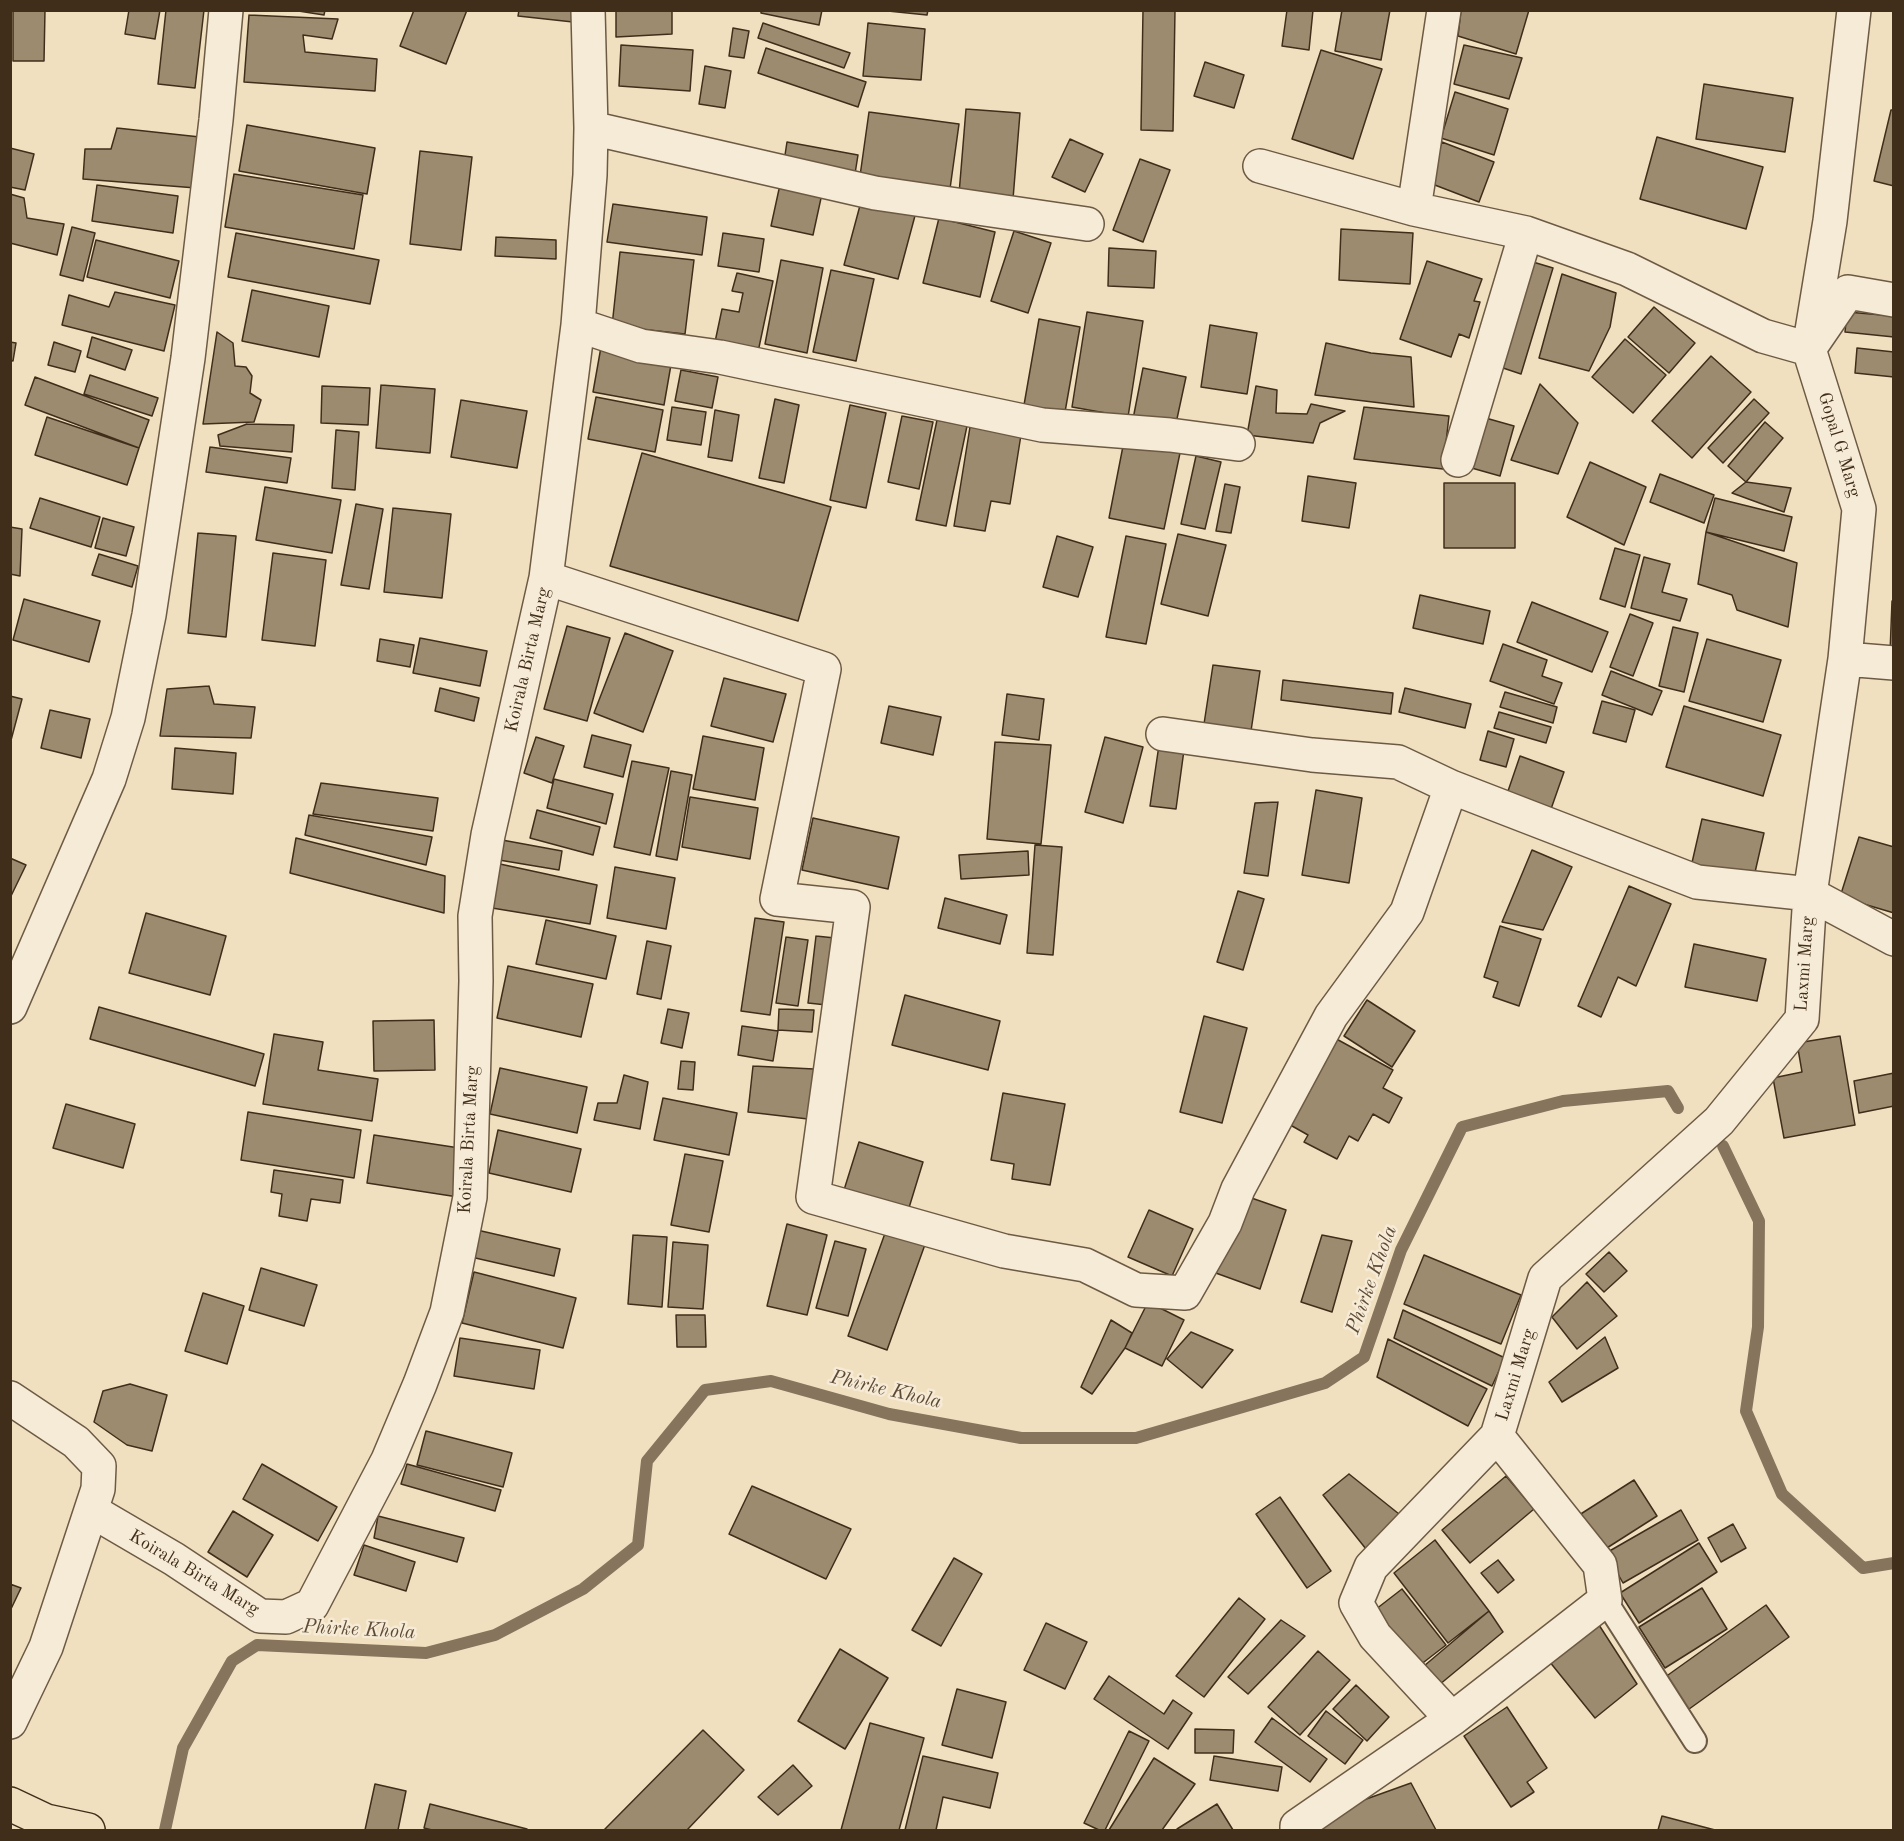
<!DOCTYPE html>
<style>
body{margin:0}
#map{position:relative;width:1904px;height:1841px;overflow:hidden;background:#f1e0c0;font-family:"Old Standard TT",serif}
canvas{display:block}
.frame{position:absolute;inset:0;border:12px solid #412e1a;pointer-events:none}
</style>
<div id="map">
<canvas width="1904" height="1841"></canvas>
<div class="frame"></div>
</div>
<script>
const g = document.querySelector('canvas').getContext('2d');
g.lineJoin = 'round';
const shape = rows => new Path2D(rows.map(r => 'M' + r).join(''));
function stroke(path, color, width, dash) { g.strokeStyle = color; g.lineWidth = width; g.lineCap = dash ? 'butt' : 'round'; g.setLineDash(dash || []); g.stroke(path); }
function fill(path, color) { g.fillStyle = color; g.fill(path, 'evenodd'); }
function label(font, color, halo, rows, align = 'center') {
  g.font = font + ' "Old Standard TT",serif'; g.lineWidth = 5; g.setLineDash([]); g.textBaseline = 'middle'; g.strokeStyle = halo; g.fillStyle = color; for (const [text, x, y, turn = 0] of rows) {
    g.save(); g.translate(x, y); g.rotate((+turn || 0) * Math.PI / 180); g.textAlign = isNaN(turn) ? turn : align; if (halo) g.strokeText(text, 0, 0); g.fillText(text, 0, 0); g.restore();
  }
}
const stream = shape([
 [1723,1146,1759,1221,1758,1327,1746,1411,1782,1494,1863,1568,1894,1563],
 [165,1830,183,1748,232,1661,257,1645,426,1653,495,1635,583,1589,638,1545,647,1461,705,1390,771,1381,889,1414,1021,1438,1136,1438,1229,1411,1325,1383,1364,1357,1401,1250,1462,1127,1563,1101,1668,1091,1678,1108]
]);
const building = shape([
 [13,10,45,10,44,61,13,61,13,10],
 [129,10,160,10,155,39,125,34,129,10],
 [166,10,204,10,195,88,158,84,166,10],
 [292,10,325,10,324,15,292,10],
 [414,10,467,10,446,64,400,46,414,10],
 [519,10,574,10,573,22,518,16,519,10],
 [616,10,672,10,672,34,616,37,616,10],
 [761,10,822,10,819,25,761,13,761,10],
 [878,10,928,10,927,15,878,10],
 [1143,10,1175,10,1173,131,1141,130,1143,10],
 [1287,10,1313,10,1309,50,1282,46,1287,10],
 [1342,10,1390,10,1381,60,1335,51,1342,10],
 [1461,10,1529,10,1516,54,1458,36,1461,10],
 [249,15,338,19,332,39,303,35,305,52,377,59,375,91,244,82,249,15],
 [763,23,850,53,844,68,758,38,763,23],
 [868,23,925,29,921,80,863,76,868,23],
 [733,28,749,31,744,58,729,56,733,28],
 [621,45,693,50,690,91,619,86,621,45],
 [1464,45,1522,58,1509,99,1454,84,1464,45],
 [766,48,866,82,858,107,758,73,766,48],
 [1321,50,1382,69,1353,159,1292,139,1321,50],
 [1205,62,1244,75,1234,108,1194,96,1205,62],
 [705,66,731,71,725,108,699,104,705,66],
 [1704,84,1793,98,1785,152,1696,139,1704,84],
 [1455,92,1508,109,1494,155,1441,138,1455,92],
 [966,109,1020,113,1013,199,959,194,966,109],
 [1891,110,1894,110,1894,186,1874,181,1891,110],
 [869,112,959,124,949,196,859,183,869,112],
 [247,125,375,148,367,194,239,171,247,125],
 [117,128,200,137,196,188,83,179,85,149,111,149,117,128],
 [1657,137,1763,167,1746,229,1640,199,1657,137],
 [1070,139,1103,154,1085,192,1052,177,1070,139],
 [787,142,858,155,854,180,783,168,787,142],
 [1442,142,1494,162,1479,202,1427,182,1442,142],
 [10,148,34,154,25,190,10,187,10,148],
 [420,151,472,157,461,250,410,244,420,151],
 [1140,159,1170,170,1143,242,1113,230,1140,159],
 [234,174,363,195,354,249,225,227,234,174],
 [781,180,823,189,813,235,771,226,781,180],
 [97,185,178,196,173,233,92,221,97,185],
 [10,194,24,198,27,218,64,224,57,255,10,243,10,194],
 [862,198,916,212,898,279,844,265,862,198],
 [613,204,707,217,702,255,607,242,613,204],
 [939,218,995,232,980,297,923,283,939,218],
 [72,227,95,233,83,281,60,275,72,227],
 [1341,229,1413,233,1410,284,1339,280,1341,229],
 [1014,231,1051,243,1028,313,991,301,1014,231],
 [236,233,379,260,370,304,228,277,236,233],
 [723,233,764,239,759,272,718,266,723,233],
 [496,237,556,240,556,259,495,256,496,237],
 [96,240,179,261,170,298,87,277,96,240],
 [1109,248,1156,251,1154,288,1108,286,1109,248],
 [620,252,694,260,685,334,612,326,620,252],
 [1523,259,1553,268,1521,374,1491,364,1523,259],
 [781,260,823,268,807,353,765,344,781,260],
 [1427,261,1482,279,1474,301,1480,302,1469,338,1459,334,1451,357,1400,339,1427,261],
 [831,270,874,279,856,361,813,352,831,270],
 [737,273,773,281,758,352,715,342,722,309,739,312,743,293,732,291,737,273],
 [1562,274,1616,293,1610,327,1589,371,1539,358,1562,274],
 [252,290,329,306,319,357,242,341,252,290],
 [115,292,175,305,164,351,62,325,69,295,109,307,115,292],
 [1654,307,1695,343,1669,373,1628,337,1654,307],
 [1087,312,1143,321,1128,417,1072,407,1087,312],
 [1847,312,1894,316,1894,337,1845,332,1847,312],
 [1039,319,1080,327,1065,412,1024,405,1039,319],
 [1210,325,1257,333,1247,394,1201,387,1210,325],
 [217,332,233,343,235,366,246,367,252,376,250,393,261,400,254,422,203,424,217,332],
 [92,337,132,350,125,370,87,357,92,337],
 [1625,339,1666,375,1633,413,1592,377,1625,339],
 [10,342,16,343,13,361,10,360,10,342],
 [54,342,81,351,75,372,48,365,54,342],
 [1326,343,1371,353,1411,357,1414,407,1315,395,1326,343],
 [601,347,672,359,664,405,593,392,601,347],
 [1857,348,1894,352,1894,377,1855,373,1857,348],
 [1711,356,1751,392,1692,458,1652,421,1711,356],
 [1143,368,1186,377,1175,428,1133,419,1143,368],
 [681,370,718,377,712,408,675,401,681,370],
 [90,375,158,398,152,416,84,394,90,375],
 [35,377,149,420,139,448,25,405,35,377],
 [1540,384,1578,423,1558,474,1511,460,1540,384],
 [381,385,435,389,430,453,376,448,381,385],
 [322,386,370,388,368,425,321,423,322,386],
 [1256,386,1277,390,1276,413,1307,414,1311,404,1345,411,1320,423,1313,443,1247,435,1256,386],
 [596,397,663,410,655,452,588,439,596,397],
 [775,399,799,405,784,483,759,478,775,399],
 [1754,399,1769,413,1723,463,1708,448,1754,399],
 [461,400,527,411,517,468,451,457,461,400],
 [850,405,886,413,866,508,830,500,850,405],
 [672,407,706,412,701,445,667,440,672,407],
 [1364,407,1449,416,1443,469,1354,459,1364,407],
 [715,410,739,415,732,461,708,457,715,410],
 [1475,415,1514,426,1500,476,1461,465,1475,415],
 [902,416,933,422,919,489,888,482,902,416],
 [47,417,139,448,127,485,35,455,47,417],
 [937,420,967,426,946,526,916,520,937,420],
 [1765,422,1783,438,1746,482,1728,466,1765,422],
 [247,424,294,425,292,452,220,446,218,435,247,424],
 [970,427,1021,435,1010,504,991,501,985,531,954,526,970,427],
 [336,430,359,432,355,490,332,488,336,430],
 [1124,441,1180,453,1164,529,1109,518,1124,441],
 [210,447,291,458,287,483,206,472,210,447],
 [642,453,831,507,798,621,610,566,642,453],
 [1196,456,1221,462,1205,529,1181,524,1196,456],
 [1590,462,1646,487,1624,545,1567,517,1590,462],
 [1660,474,1714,495,1704,523,1650,502,1660,474],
 [1308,476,1356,483,1349,528,1302,521,1308,476],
 [1746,482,1791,488,1784,512,1732,493,1746,482],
 [1444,483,1515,483,1515,548,1444,548,1444,483],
 [1225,484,1240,487,1231,533,1216,531,1225,484],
 [265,487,341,500,332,553,256,540,265,487],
 [40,498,100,517,91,547,30,528,40,498],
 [1715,498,1792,517,1784,551,1706,532,1715,498],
 [356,504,383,509,369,589,341,585,356,504],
 [393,508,451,514,442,598,384,592,393,508],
 [103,518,134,527,126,556,95,548,103,518],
 [10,527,22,529,20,576,10,574,10,527],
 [1706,532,1797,563,1788,627,1737,610,1732,595,1698,584,1706,532],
 [198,533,236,536,226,637,188,633,198,533],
 [1178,534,1226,545,1208,616,1161,604,1178,534],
 [1057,536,1093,547,1078,597,1043,587,1057,536],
 [1126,536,1166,544,1146,644,1106,637,1126,536],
 [1615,548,1640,555,1625,607,1600,599,1615,548],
 [273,553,326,560,315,646,262,640,273,553],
 [99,554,138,566,132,587,92,575,99,554],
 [1644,557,1670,564,1662,592,1687,599,1680,621,1631,608,1644,557],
 [1420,595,1490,611,1483,644,1413,628,1420,595],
 [24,599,100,621,89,662,13,640,24,599],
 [1892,601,1894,601,1894,653,1890,653,1892,601],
 [1532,602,1608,632,1592,672,1517,642,1532,602],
 [1630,614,1653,623,1633,676,1610,667,1630,614],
 [567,626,610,638,587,721,544,709,567,626],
 [1673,627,1698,633,1684,692,1659,686,1673,627],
 [625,633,673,651,643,732,594,713,625,633],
 [420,638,487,651,480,686,413,673,420,638],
 [380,639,414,645,410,667,377,661,380,639],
 [1707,639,1781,660,1763,722,1689,701,1707,639],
 [1503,644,1547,660,1542,676,1562,683,1554,704,1490,681,1503,644],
 [1213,665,1260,671,1251,731,1204,724,1213,665],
 [1611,671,1662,691,1652,715,1602,695,1611,671],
 [724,678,786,694,773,742,711,726,724,678],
 [1283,680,1393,693,1391,714,1281,700,1283,680],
 [209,686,214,704,255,707,251,738,160,736,167,689,209,686],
 [440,688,479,698,474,721,435,711,440,688],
 [1405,688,1471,704,1465,728,1399,712,1405,688],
 [1505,692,1557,707,1553,723,1500,707,1505,692],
 [1007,694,1044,699,1039,740,1002,735,1007,694],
 [10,696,22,699,10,744,10,696],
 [1602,701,1635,710,1626,742,1593,733,1602,701],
 [889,706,941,717,933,755,881,743,889,706],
 [1684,706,1781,735,1763,796,1666,767,1684,706],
 [50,710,90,719,81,758,41,748,50,710],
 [1499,712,1551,727,1546,743,1494,728,1499,712],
 [1488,731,1514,739,1506,767,1480,760,1488,731],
 [592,735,631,745,623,777,584,767,592,735],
 [703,736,764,748,755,800,693,789,703,736],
 [536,737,564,746,552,783,524,773,536,737],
 [1105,737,1143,747,1123,823,1085,812,1105,737],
 [995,742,1051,745,1041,844,987,839,995,742],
 [1159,745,1184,750,1176,809,1150,806,1159,745],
 [175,748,236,753,233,794,172,789,175,748],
 [1520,756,1564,772,1551,809,1507,794,1520,756],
 [632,761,669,768,650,855,614,847,632,761],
 [671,771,692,775,677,860,656,856,671,771],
 [554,779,613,794,606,824,547,808,554,779],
 [321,783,438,798,433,831,313,814,321,783],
 [1316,790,1362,798,1349,883,1302,875,1316,790],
 [690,797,758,808,750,859,682,847,690,797],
 [1278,802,1268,876,1244,873,1255,803,1278,802],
 [537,810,600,827,593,855,530,838,537,810],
 [309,815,432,837,426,865,305,835,309,815],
 [813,818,899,837,888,889,802,870,813,818],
 [1702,819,1764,833,1753,881,1691,867,1702,819],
 [1859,837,1894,847,1894,913,1840,897,1859,837],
 [296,838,445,876,444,913,290,873,296,838],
 [502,840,562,851,559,870,499,860,502,840],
 [1035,845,1062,847,1053,955,1027,953,1035,845],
 [1532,850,1572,867,1543,930,1502,922,1532,850],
 [1028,851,1029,875,961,879,959,855,1028,851],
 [10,858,26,865,11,896,10,896,10,858],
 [500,864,597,885,590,924,492,908,500,864],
 [615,867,675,878,666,929,607,918,615,867],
 [1629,886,1671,904,1636,986,1618,977,1601,1017,1578,1006,1629,886],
 [1238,891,1264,899,1243,970,1217,962,1238,891],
 [945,898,1007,915,1000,944,938,928,945,898],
 [146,913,226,936,210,995,129,973,146,913],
 [755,918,784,922,770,1015,741,1011,755,918],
 [546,920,616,936,606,979,536,964,546,920],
 [1500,926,1541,939,1519,1006,1493,997,1498,982,1484,977,1500,926],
 [816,936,835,938,827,1005,808,1003,816,936],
 [786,937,808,940,798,1006,776,1003,786,937],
 [647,941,671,946,661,999,637,994,647,941],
 [1694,944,1766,959,1757,1001,1685,987,1694,944],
 [508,966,593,984,581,1037,497,1018,508,966],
 [905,995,1000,1021,988,1070,892,1045,905,995],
 [1367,1000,1415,1031,1392,1067,1344,1036,1367,1000],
 [99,1007,264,1054,255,1086,90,1039,99,1007],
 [668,1009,689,1013,682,1048,661,1043,668,1009],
 [779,1009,814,1010,812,1032,778,1030,779,1009],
 [1204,1016,1247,1028,1222,1123,1180,1112,1204,1016],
 [434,1020,435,1070,374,1071,373,1021,434,1020],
 [742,1026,778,1031,773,1061,738,1055,742,1026],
 [274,1034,323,1042,318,1070,378,1079,372,1121,263,1104,274,1034],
 [1331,1036,1393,1070,1383,1088,1402,1098,1389,1123,1373,1114,1358,1141,1349,1136,1337,1159,1304,1142,1308,1135,1285,1122,1331,1036],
 [1840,1036,1855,1125,1784,1138,1773,1078,1802,1072,1797,1043,1840,1036],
 [681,1061,695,1062,693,1090,678,1089,681,1061],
 [753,1066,814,1069,808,1119,748,1112,753,1066],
 [500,1068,587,1087,577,1133,490,1114,500,1068],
 [1894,1073,1894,1106,1859,1113,1854,1081,1894,1073],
 [624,1075,648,1082,640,1129,594,1120,598,1103,617,1103,624,1075],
 [1003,1093,1065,1104,1050,1185,1012,1179,1014,1164,991,1160,1003,1093],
 [663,1098,737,1113,729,1155,654,1140,663,1098],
 [66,1104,135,1124,123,1168,53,1148,66,1104],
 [248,1112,361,1130,354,1178,241,1160,248,1112],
 [498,1130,581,1149,571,1192,489,1173,498,1130],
 [374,1135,466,1149,458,1197,367,1183,374,1135],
 [859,1142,923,1162,908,1211,844,1190,859,1142],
 [685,1154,723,1161,709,1232,671,1225,685,1154],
 [274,1170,343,1180,340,1203,311,1199,307,1221,279,1216,282,1194,271,1192,274,1170],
 [1240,1194,1286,1210,1260,1289,1213,1272,1240,1194],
 [1149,1210,1193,1229,1172,1276,1128,1257,1149,1210],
 [787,1224,827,1235,807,1315,767,1306,787,1224],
 [888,1225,927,1239,887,1350,848,1336,888,1225],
 [477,1230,560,1249,554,1276,471,1257,477,1230],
 [633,1235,667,1237,662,1307,628,1304,633,1235],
 [1322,1235,1352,1241,1332,1312,1301,1302,1322,1235],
 [835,1241,866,1249,848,1316,816,1308,835,1241],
 [673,1242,708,1245,703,1309,668,1307,673,1242],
 [1609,1252,1627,1271,1604,1292,1586,1274,1609,1252],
 [1424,1255,1521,1295,1501,1344,1404,1304,1424,1255],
 [261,1268,317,1285,304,1326,249,1310,261,1268],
 [474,1272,576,1298,563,1348,462,1323,474,1272],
 [1587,1282,1617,1316,1577,1349,1552,1317,1587,1282],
 [203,1293,244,1306,227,1364,185,1351,203,1293],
 [1148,1302,1184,1320,1162,1366,1125,1348,1148,1302],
 [1403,1310,1505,1358,1492,1386,1394,1338,1403,1310],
 [676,1315,705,1315,706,1347,677,1347,676,1315],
 [1111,1320,1132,1333,1125,1348,1092,1394,1081,1387,1111,1320],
 [1191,1332,1233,1350,1202,1388,1167,1359,1191,1332],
 [1605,1337,1618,1368,1562,1402,1549,1382,1605,1337],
 [460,1338,540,1350,534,1389,454,1376,460,1338],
 [1388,1339,1487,1389,1468,1426,1377,1377,1388,1339],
 [130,1384,167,1395,152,1451,127,1445,94,1422,103,1391,130,1384],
 [426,1431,512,1453,503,1487,417,1465,426,1431],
 [262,1464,337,1507,318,1541,243,1499,262,1464],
 [407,1464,501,1490,495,1511,401,1484,407,1464],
 [1349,1474,1399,1514,1366,1549,1323,1495,1349,1474],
 [1506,1476,1534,1509,1470,1563,1442,1530,1506,1476],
 [1634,1480,1657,1516,1599,1553,1576,1517,1634,1480],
 [752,1486,851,1529,826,1579,729,1534,752,1486],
 [1280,1497,1331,1571,1307,1588,1256,1514,1280,1497],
 [1681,1510,1698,1540,1623,1583,1606,1553,1681,1510],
 [233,1511,273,1535,247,1577,208,1552,233,1511],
 [378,1516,464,1538,457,1562,374,1538,378,1516],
 [1733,1524,1746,1548,1721,1562,1708,1538,1733,1524],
 [1435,1540,1489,1611,1448,1643,1394,1573,1435,1540],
 [1699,1543,1717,1572,1639,1623,1620,1593,1699,1543],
 [364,1545,415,1562,406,1591,354,1575,364,1545],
 [954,1558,982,1574,941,1646,912,1630,954,1558],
 [1498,1560,1514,1580,1498,1593,1481,1573,1498,1560],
 [10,1584,21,1588,10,1611,10,1584],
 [1702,1588,1727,1629,1665,1668,1639,1627,1702,1588],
 [1402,1589,1446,1645,1415,1669,1371,1613,1402,1589],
 [1239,1598,1265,1619,1204,1697,1176,1676,1239,1598],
 [1766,1605,1789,1637,1685,1712,1661,1680,1766,1605],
 [1489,1611,1503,1632,1439,1685,1424,1666,1489,1611],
 [1281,1620,1305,1636,1248,1694,1228,1677,1281,1620],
 [1046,1623,1087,1642,1065,1689,1024,1670,1046,1623],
 [1599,1625,1637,1684,1595,1718,1549,1661,1599,1625],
 [840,1649,888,1678,845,1749,798,1721,840,1649],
 [1318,1651,1350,1680,1300,1735,1268,1707,1318,1651],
 [1109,1676,1164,1714,1173,1700,1192,1713,1168,1749,1094,1699,1109,1676],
 [1356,1685,1389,1717,1367,1741,1333,1709,1356,1685],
 [957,1689,1006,1702,992,1758,942,1745,957,1689],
 [1507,1707,1547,1768,1527,1782,1534,1792,1511,1807,1464,1736,1507,1707],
 [1326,1711,1363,1740,1345,1764,1308,1736,1326,1711],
 [1272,1718,1327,1759,1310,1782,1255,1742,1272,1718],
 [870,1723,924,1738,899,1830,841,1830,870,1723],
 [1195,1729,1234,1730,1233,1753,1195,1753,1195,1729],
 [703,1730,744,1770,687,1830,604,1830,703,1730],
 [1129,1731,1149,1741,1105,1830,1099,1830,1084,1823,1129,1731],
 [923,1756,998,1773,990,1808,943,1797,936,1830,905,1830,923,1756],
 [1214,1756,1282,1767,1278,1791,1210,1780,1214,1756],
 [1154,1758,1195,1784,1162,1830,1109,1830,1154,1758],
 [793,1765,812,1786,778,1815,758,1797,793,1765],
 [1411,1783,1436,1830,1312,1830,1358,1802,1411,1783],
 [375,1784,406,1791,398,1830,365,1830,375,1784],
 [430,1804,527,1829,527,1830,432,1830,424,1828,430,1804],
 [1217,1804,1233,1830,1178,1830,1177,1829,1217,1804],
 [1662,1816,1715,1830,1658,1830,1662,1816]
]);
const service = shape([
 [1605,1600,1695,1741]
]);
const minor = shape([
 [588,10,591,128,590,175,578,325,546,578,824,669,777,899,853,907,813,1197,1004,1251,1085,1265,1136,1290,1185,1293,1225,1223,1238,1189,1331,1016,1407,912,1451,787,1398,762,1312,755,1163,734],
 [1854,10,1830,221,1809,349,1859,509,1845,659,1810,894,1894,939],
 [591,128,875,193,1087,224],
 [1260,166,1414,209,1526,233,1627,269,1763,336,1809,349,1848,292,1894,300],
 [1414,209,1444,10],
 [578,325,641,346,720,357,1042,425,1170,435,1238,444],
 [1458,460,1526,233],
 [1845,659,1894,663],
 [10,1007,109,779,128,718,149,615,188,358,216,120,226,10],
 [10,1398,76,1442,99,1466,98,1489,46,1647,10,1722],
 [92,1511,174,1559,260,1616,286,1617,312,1605,388,1460,420,1384,447,1312,470,1197,476,981,475,916,488,835,546,578],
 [1452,1719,1605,1600,1600,1565,1497,1436],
 [1297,1830,1297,1826,1452,1719,1375,1636,1356,1603,1371,1567,1497,1436,1545,1278,1719,1121,1802,1019,1810,894,1697,882,1451,787]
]);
const trunk = shape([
 [10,1804,46,1821,88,1830]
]);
const streetNames = [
 ["Gopal G Marg",1839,445,73],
 ["Koirala Birta Marg",528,660,-77],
 ["Laxmi Marg",1805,964,-86],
 ["Koirala Birta Marg",469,1140,-87],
 ["Laxmi Marg",1516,1375,-73],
 ["Koirala Birta Marg",194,1573,31]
];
const waterNames = [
 ["Phirke Khola",1372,1280,-70],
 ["Phirke Khola",886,1390,13],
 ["Phirke Khola",359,1630,3]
];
stroke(stream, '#87745c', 12);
fill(building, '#9d8b70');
stroke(building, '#412e1a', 1.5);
stroke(service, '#6d5a44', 26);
stroke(minor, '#6d5a44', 36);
stroke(trunk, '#412e1a', 36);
stroke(service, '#f6ebd6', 22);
stroke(minor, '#f6ebd6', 33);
stroke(trunk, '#f1e0c0', 33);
label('18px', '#412e1a', '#f6ebd6', streetNames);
label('italic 20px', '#5e4b36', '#f6ebd6', waterNames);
</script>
